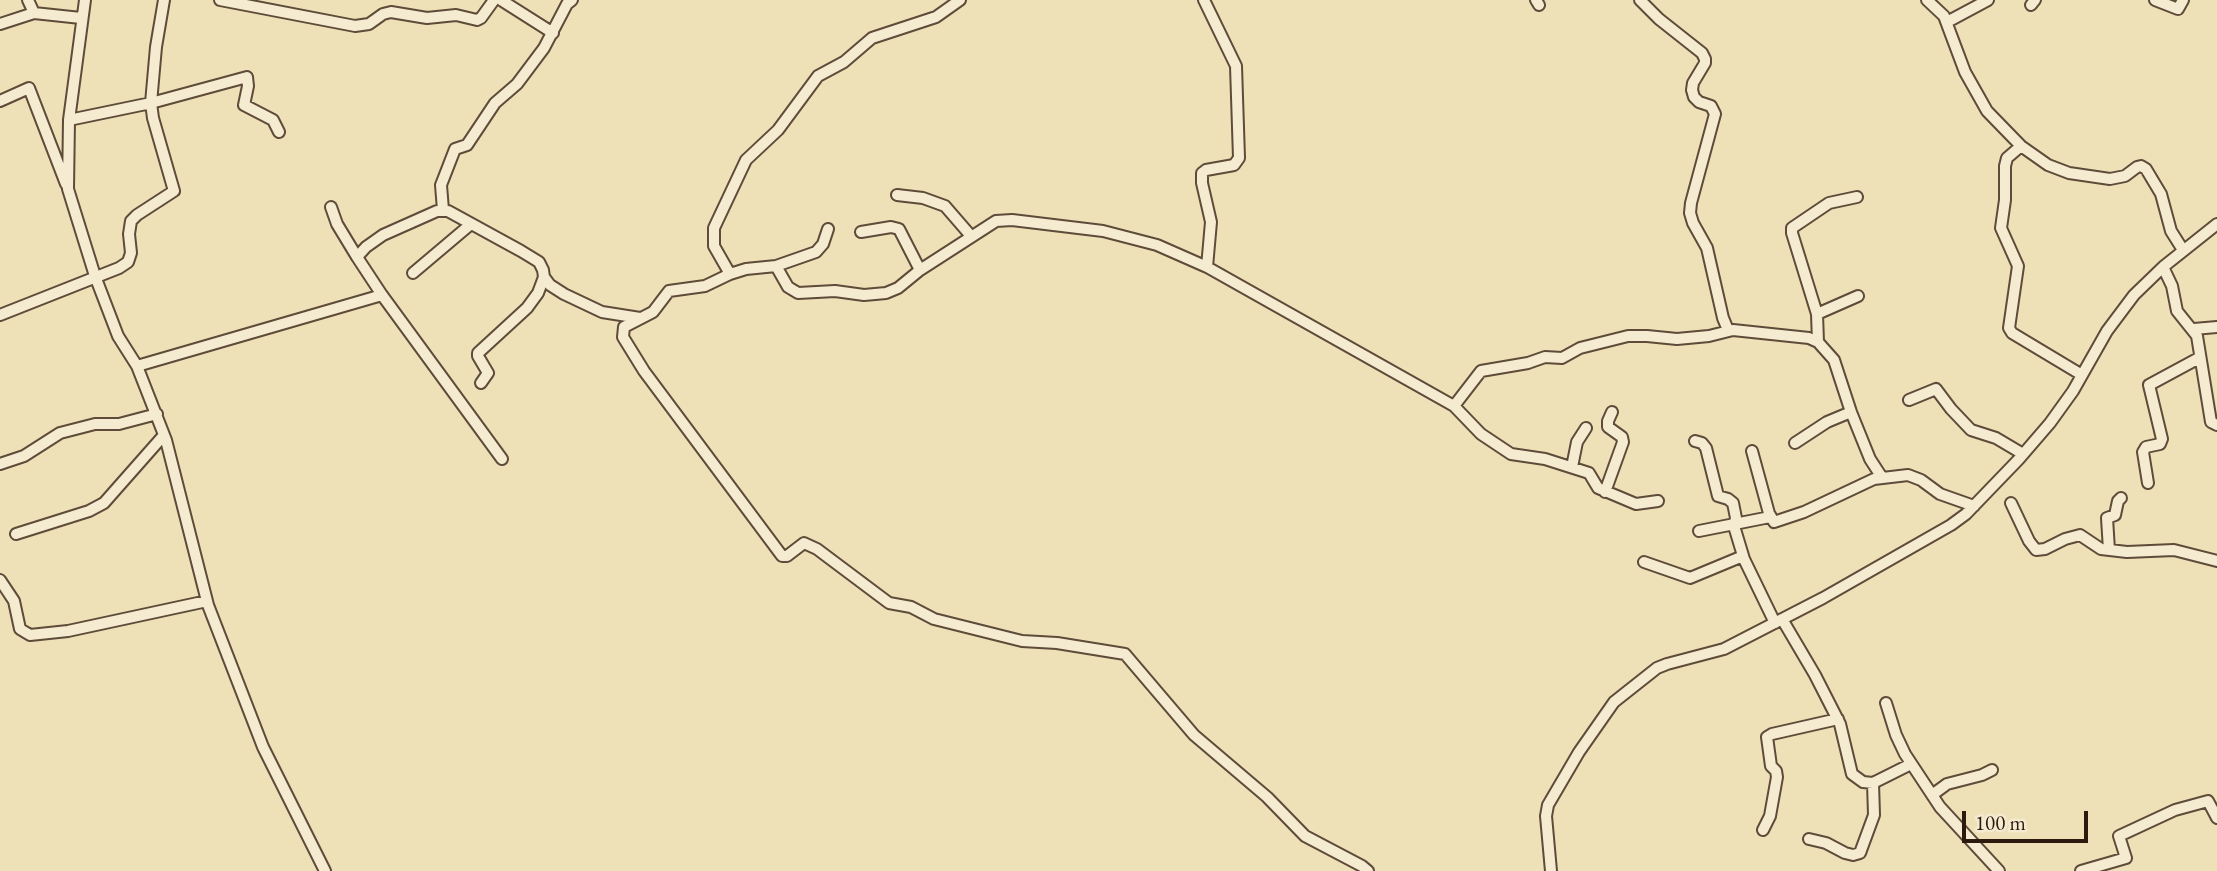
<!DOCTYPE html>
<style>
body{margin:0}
#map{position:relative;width:2217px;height:871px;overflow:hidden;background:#eee0b7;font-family:"EB Garamond",serif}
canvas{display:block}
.scale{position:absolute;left:1962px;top:811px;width:126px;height:32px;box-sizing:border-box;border:4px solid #2e190f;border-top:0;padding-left:9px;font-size:21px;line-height:24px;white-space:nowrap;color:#2e190f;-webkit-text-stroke:5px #f4ebd0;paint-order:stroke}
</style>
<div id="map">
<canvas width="2217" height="871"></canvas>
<div class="scale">100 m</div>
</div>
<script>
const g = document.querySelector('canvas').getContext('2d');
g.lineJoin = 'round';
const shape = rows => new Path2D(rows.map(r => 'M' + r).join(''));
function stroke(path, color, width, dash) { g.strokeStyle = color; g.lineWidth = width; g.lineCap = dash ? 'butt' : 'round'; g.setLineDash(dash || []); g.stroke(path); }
const minor = shape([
 [28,0,34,13],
 [85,0,69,120,68,189,95,276,118,336,137,366,166,440,208,605,263,747,325,871],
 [220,0,355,26,369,24,383,14,391,12,427,18,456,15,477,20,481,18,494,0],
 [501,0,553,33],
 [1204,0,1236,66,1239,158,1234,165,1206,170,1202,173,1202,183,1211,222,1207,267],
 [1536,0,1539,5],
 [1640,0,1659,19,1702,53,1705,59,1705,63,1693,83,1692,90,1694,97,1699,102,1711,106,1715,114,1691,203,1690,213,1693,223,1707,248,1723,318,1728,330],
 [1927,0,1944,16,1965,72,1987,111,2021,146,2048,165,2069,173,2110,179,2125,176,2137,167,2141,166,2146,169,2161,194,2171,231,2183,250],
 [2155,0,2178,9,2183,0],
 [2031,5,2035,0],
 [1947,22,1988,0],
 [0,24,34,13,81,18],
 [0,101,29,88,66,184],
 [69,120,151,103,247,77,248,86,244,105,273,120,279,132],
 [2021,146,2007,158,2005,166,2005,200,2001,228,2018,266,2009,328,2012,333,2082,375],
 [897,195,923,198,945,206,971,236],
 [331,207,337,224,357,257],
 [443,210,441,185,455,149,467,145,495,103,517,84,544,48,567,4,572,0],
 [861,232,891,227,899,229,920,270],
 [776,266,816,252,823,244,828,229],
 [2163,267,2172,286,2177,311,2197,336,2211,422,2217,425],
 [413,273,471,224],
 [730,274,714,246,714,228,746,160,778,130,818,76,844,62,872,38,936,17,960,0],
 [544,277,550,285,564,294,602,312,640,318],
 [1817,314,1858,296],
 [0,315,119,268,128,262,131,253,129,234,131,221,137,215,174,191,153,118,151,103,156,47,164,0],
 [2194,329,2217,327],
 [1818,342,1817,314,1792,233,1792,228,1829,203,1857,197],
 [137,366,382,295],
 [481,383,488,373,478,356,478,353,527,308,538,293,544,277,543,270,539,262,521,251,448,211,437,211,383,235,366,247,357,257,382,295,502,459],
 [1909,400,1936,389,1951,409,1971,430,1996,438,2023,454],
 [1454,406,1481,371,1528,363,1545,357,1562,358,1580,348,1628,336,1647,336,1677,339,1709,336,1733,330,1809,338,1818,342,1834,360,1851,412,1870,459,1881,476],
 [1695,441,1702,443,1706,448,1718,496,1728,499,1733,503,1736,518,1734,526,1744,559,1775,623],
 [1795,443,1827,422,1851,412],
 [0,464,24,456,60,433,95,424,119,424,157,414],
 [1572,467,1577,442,1586,428],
 [2148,483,2143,452,2146,447,2160,444,2162,439,2149,385,2199,358],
 [1605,492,1623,442,1622,437,1608,427,1608,421,1612,412],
 [2011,503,2029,541,2036,550,2045,549,2065,539,2080,535,2101,549,2127,552,2174,550,2217,561],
 [1770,515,1774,522,1804,512,1874,479,1908,475,1921,480,1940,494,1974,506],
 [1699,531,1770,517,1752,451],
 [16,534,89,511,104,503,164,435],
 [2109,550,2107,518,2115,515,2118,501,2121,498],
 [1644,562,1690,578,1743,556],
 [0,580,14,601,20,629,30,635,68,631,207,601],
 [1782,619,1815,675,1840,724,1852,774,1863,782,1873,783,1911,764],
 [1886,703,1896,735,1905,754,1940,807,1999,871],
 [1932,795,1947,784,1982,775,1992,770],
 [1763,830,1770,816,1777,777,1776,771,1771,766,1767,737,1772,734,1838,719],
 [1809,839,1826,843,1845,853,1853,855,1860,853,1874,815,1873,783],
 [1368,871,1362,866,1305,836,1267,797,1194,735,1125,654,1057,643,1022,641,934,619,911,607,889,603,817,549,804,543,787,556,782,556,644,371,623,337,624,327,653,312,669,291,705,286,730,274,746,269,776,266,788,287,798,293,835,291,864,295,886,293,898,288,920,270,996,221,1012,220,1103,231,1157,245,1207,267,1454,406,1481,434,1511,454,1545,459,1589,473,1598,488,1636,504,1658,501],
 [1551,871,1546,816,1548,805,1579,752,1614,702,1657,668,1667,664,1724,649,1823,598,1951,525,1966,514,2019,459,2050,423,2073,391,2107,331,2134,295,2163,267,2217,224],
 [2081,871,2126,858,2119,836,2175,810,2208,801,2217,818]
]);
stroke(minor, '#5e4b39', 14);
stroke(minor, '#f4ebd0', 10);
</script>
